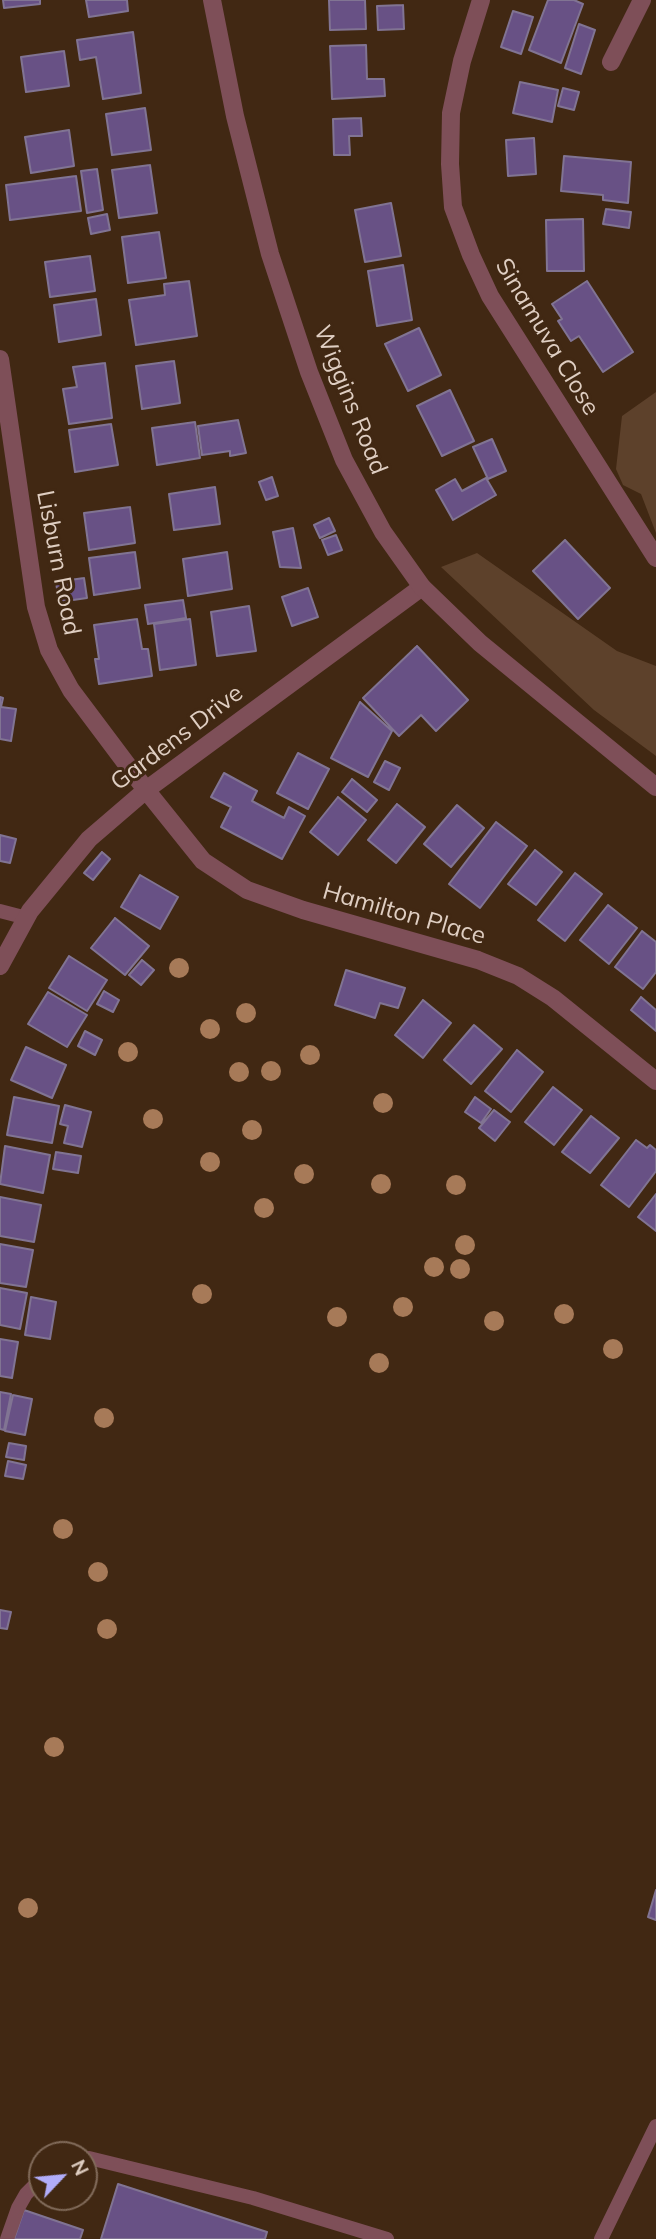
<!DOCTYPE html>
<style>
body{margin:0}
#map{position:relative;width:656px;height:2239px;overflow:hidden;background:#412813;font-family:Mulish,sans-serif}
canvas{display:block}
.north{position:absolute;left:28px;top:2141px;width:70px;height:70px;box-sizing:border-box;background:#412813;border:2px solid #806a59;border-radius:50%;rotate:64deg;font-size:19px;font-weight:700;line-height:28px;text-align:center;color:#dfcec2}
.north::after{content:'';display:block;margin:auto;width:24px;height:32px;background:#b1adfa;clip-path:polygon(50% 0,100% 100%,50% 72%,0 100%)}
</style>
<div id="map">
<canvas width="656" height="2239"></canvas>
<div class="north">N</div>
</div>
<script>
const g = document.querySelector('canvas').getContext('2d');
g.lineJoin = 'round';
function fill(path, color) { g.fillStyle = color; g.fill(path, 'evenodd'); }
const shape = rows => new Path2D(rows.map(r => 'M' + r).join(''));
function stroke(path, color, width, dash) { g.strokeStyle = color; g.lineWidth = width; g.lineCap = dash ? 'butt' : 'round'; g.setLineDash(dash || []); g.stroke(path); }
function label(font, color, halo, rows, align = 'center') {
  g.font = font + ' Mulish,sans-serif'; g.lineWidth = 6; g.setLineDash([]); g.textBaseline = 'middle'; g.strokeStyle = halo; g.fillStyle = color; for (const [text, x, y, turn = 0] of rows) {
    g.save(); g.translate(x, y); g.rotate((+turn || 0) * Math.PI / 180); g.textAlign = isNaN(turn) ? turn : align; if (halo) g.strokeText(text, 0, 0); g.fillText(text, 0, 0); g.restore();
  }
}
const green = shape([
 [656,392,656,533,641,494,623,485,616,469,622,416],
 [477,553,617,651,656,666,656,756,594,710,441,567]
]);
const building = shape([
 [3,0,40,0,40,4,4,8,3,0],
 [86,0,127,0,128,11,89,17,86,0],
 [329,0,365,0,366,29,330,30,329,0],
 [548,0,574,0,583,4,561,63,529,50,548,0],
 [403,5,404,29,378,30,377,6,403,5],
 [513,11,533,17,521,54,501,47,513,11],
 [579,24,595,30,581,74,565,68,579,24],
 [133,32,141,93,103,99,96,57,80,60,77,40,133,32],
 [366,45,367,79,384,79,385,96,332,99,330,46,366,45],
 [64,51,69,86,26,92,21,57,64,51],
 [520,82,558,90,552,122,513,113,520,82],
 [563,88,579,92,574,110,558,106,563,88],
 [145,108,151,150,112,155,106,114,145,108],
 [361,118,362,136,349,136,350,155,334,155,333,119,361,118],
 [69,130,74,166,31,173,25,137,69,130],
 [534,138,536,174,508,176,506,140,534,138],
 [564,156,631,162,628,203,603,200,603,195,561,191,564,156],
 [150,165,157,213,119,218,112,170,150,165],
 [97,169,103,210,87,213,81,171,97,169],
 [76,176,81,211,10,220,6,185,76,176],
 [391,203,401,256,365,262,355,210,391,203],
 [606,209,631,212,629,228,603,224,606,209],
 [107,214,110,230,91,234,88,218,107,214],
 [583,219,584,271,547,271,546,220,583,219],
 [159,232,166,278,128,283,122,237,159,232],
 [90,256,95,291,50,297,45,262,90,256],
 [403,265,412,320,377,326,368,271,403,265],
 [189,281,197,336,136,345,129,300,165,295,164,284,189,281],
 [587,281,633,352,603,372,579,336,571,341,558,321,562,319,552,304,587,281],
 [96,299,101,335,59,342,54,305,96,299],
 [419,328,441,375,408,391,385,344,419,328],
 [174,361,180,403,142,409,136,366,174,361],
 [105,363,112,418,69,424,63,389,77,387,73,367,105,363],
 [450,390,474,441,442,456,417,406,450,390],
 [238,420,246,453,230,456,230,451,202,455,198,426,238,420],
 [195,422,200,458,157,465,152,428,195,422],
 [111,424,118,465,75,472,69,430,111,424],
 [492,439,506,471,488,479,473,447,492,439],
 [272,477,278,496,266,500,259,482,272,477],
 [486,478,496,495,453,520,436,490,455,479,462,491,486,478],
 [215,487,220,524,174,530,169,494,215,487],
 [130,507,135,543,89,550,84,513,130,507],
 [329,518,335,531,320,538,314,525,329,518],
 [293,528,301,568,280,567,273,532,293,528],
 [336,535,342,550,328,555,322,540,336,535],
 [565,540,610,588,578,619,533,571,565,540],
 [135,552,140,588,94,595,89,558,135,552],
 [227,552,232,589,188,596,183,559,227,552],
 [84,578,87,598,59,602,56,582,84,578],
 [308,588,318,617,292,626,282,597,308,588],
 [183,600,186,618,148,624,145,605,183,600],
 [249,606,256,651,217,656,211,612,249,606],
 [137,619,142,649,148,649,152,676,99,684,95,659,99,659,94,625,137,619],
 [190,619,196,665,160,670,154,624,190,619],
 [417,646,468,700,436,731,421,715,399,736,363,698,417,646],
 [0,697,3,698,1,707,16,709,11,741,0,739,0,697],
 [360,702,392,731,368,777,331,758,360,702],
 [298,753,329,769,308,809,277,793,298,753],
 [385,761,400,768,389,790,374,782,385,761],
 [224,773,257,791,252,801,284,818,289,807,305,816,282,859,221,827,231,807,211,797,224,773],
 [352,779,377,800,367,812,342,792,352,779],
 [338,797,366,820,338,855,310,832,338,797],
 [397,804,425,827,396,863,368,840,397,804],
 [457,805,484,828,451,867,424,844,457,805],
 [496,822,527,846,480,908,449,884,496,822],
 [0,835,16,839,10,863,0,861,0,835],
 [535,850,562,872,536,905,508,884,535,850],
 [102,852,110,859,93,880,84,873,102,852],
 [575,873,602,894,565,941,538,920,575,873],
 [140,875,178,897,160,929,121,907,140,875],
 [608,905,637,928,609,964,580,940,608,905],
 [115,918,149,946,125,975,91,948,115,918],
 [642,931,656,942,656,972,643,989,615,967,642,931],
 [69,956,107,980,87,1011,49,988,69,956],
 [142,960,154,970,141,985,129,975,142,960],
 [346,970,405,988,398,1008,380,1003,375,1018,335,1005,346,970],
 [104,991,119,1000,113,1012,97,1004,104,991],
 [48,992,87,1015,67,1047,28,1024,48,992],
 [641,997,656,1010,656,1031,631,1010,641,997],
 [423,1000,451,1023,423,1058,395,1035,423,1000],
 [474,1025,502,1049,471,1084,444,1060,474,1025],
 [85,1031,102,1040,95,1055,78,1046,85,1031],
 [26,1047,66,1065,52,1098,11,1080,26,1047],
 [517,1050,543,1072,511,1112,485,1091,517,1050],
 [553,1087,582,1110,554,1145,525,1122,553,1087],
 [14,1097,59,1106,52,1143,7,1135,14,1097],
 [475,1097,491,1109,481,1123,465,1112,475,1097],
 [65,1105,91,1112,82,1147,64,1143,68,1126,60,1124,65,1105],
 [494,1110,510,1122,495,1141,479,1128,494,1110],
 [591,1116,619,1138,590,1173,562,1152,591,1116],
 [636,1140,647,1148,650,1145,656,1150,656,1171,629,1207,601,1185,636,1140],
 [5,1146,50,1155,43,1193,0,1184,5,1146],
 [56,1152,81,1156,78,1173,53,1169,56,1152],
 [656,1194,656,1231,638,1217,656,1194],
 [0,1197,41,1205,34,1242,0,1236,0,1197],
 [0,1244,33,1250,26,1287,0,1283,0,1244],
 [0,1288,27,1293,20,1329,0,1325,0,1288],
 [31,1297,56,1302,50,1339,25,1335,31,1297],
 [0,1339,18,1342,12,1378,0,1376,0,1339],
 [0,1392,11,1394,4,1430,0,1429,0,1392],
 [13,1395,32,1399,25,1435,5,1431,13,1395],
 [9,1443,26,1446,24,1460,6,1457,9,1443],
 [8,1461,26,1465,23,1479,5,1476,8,1461],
 [0,1610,11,1612,7,1629,0,1628,0,1610],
 [656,1890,656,1920,648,1917,656,1890],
 [118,2184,267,2232,265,2239,101,2239,118,2184],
 [24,2210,83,2230,80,2239,14,2239,24,2210]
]);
const service = shape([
 [0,911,27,918],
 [84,2159,89,2158,253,2198,387,2239],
 [7,2239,18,2208,26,2194,42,2178],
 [601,2239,656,2126]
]);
const minor = shape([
 [481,0,462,61,451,113,450,164,453,207,471,255,490,296,656,558],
 [611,62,642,0],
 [0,359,36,607,49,650,71,690,146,790,203,861,247,890,303,910,478,960,518,976,553,998,656,1081],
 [0,966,30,911,89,839,146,790,422,587]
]);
const tertiary = shape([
 [212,0,235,116,270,254,309,372,344,460,383,532,422,587,480,643,656,787]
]);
const trees = [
 [179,968],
 [246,1013],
 [210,1029],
 [128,1052],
 [310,1055],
 [271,1071],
 [239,1072],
 [383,1103],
 [153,1119],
 [252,1130],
 [210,1162],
 [304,1174],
 [381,1184],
 [456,1185],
 [264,1208],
 [465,1245],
 [434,1267],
 [460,1269],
 [202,1294],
 [403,1307],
 [564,1314],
 [337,1317],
 [494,1321],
 [613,1349],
 [379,1363],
 [104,1418],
 [63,1529],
 [98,1572],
 [107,1629],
 [54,1747],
 [28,1908]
];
const streetNames = [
 ["Sinamuva Close",547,337,59],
 ["Wiggins Road",350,400,68],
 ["Lisburn Road",58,563,79],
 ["Gardens Drive",177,738,-37],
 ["Hamilton Place",404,914,16]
];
fill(green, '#5d412b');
fill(building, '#685185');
stroke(building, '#817493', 2);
stroke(service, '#7e4f58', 14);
stroke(minor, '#7e4f58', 18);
stroke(tertiary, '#7e4f58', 18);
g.fillStyle = '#a77a58';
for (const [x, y] of trees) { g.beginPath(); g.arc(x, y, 10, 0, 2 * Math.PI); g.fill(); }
label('24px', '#dfcec2', '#412813', streetNames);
</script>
